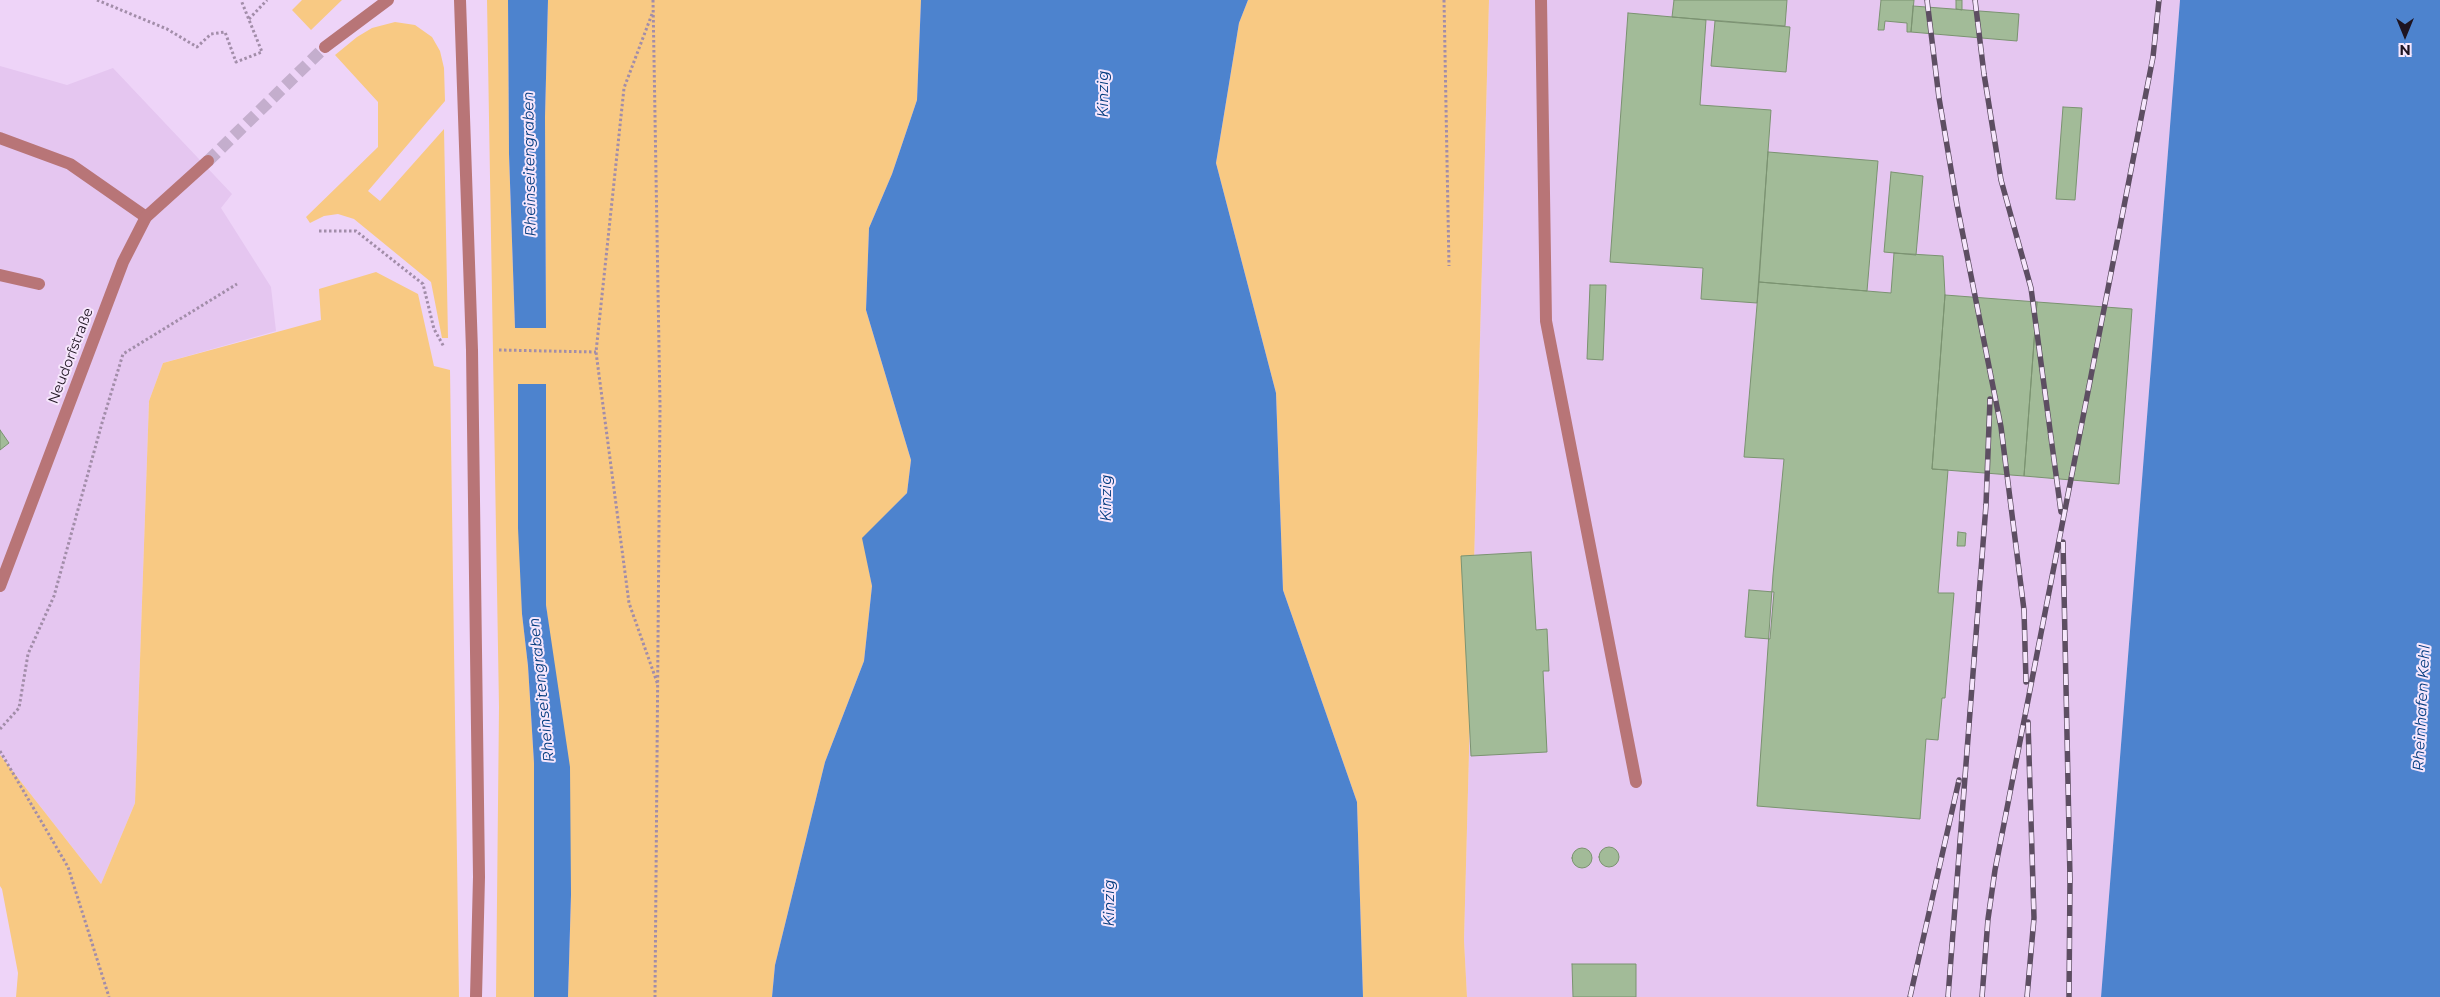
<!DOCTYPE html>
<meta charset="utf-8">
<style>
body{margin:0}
#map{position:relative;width:2440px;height:997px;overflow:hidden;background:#eed4f8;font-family:Montserrat,sans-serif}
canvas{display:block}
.north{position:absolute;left:2380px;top:10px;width:50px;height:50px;-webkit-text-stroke:4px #f6e6fc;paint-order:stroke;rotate:180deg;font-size:14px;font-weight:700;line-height:20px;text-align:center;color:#1e1421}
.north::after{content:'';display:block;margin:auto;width:18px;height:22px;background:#1e1421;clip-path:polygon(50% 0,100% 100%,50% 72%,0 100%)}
</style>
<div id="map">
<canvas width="2440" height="997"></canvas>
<div class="north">N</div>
</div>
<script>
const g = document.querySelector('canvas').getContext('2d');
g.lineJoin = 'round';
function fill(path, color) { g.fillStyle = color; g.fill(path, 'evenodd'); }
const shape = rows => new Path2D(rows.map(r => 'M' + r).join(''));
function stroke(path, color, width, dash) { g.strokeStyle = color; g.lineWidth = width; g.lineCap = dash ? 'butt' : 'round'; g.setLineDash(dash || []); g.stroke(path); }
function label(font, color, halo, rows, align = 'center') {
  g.font = font + ' Montserrat,sans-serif'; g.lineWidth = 4; g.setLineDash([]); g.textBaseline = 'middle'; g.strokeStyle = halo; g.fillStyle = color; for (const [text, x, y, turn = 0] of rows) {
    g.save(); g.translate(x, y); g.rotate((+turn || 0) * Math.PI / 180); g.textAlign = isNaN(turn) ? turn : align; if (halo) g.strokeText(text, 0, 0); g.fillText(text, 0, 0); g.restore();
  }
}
const built = shape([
 [1489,0,2180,0,2101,997,1467,997,1464,940],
 [0,66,67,85,113,68,232,194,221,208,271,287,276,331,163,363,149,401,135,803,101,884,0,755]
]);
const green = shape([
 [302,0,342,0,311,30,292,10],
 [487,0,508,0,509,154,515,328,546,328,545,117,548,0,921,0,917,100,892,174,869,228,866,310,911,460,907,493,863,538,872,586,864,661,825,762,775,965,772,997,568,997,571,895,555,676,546,605,546,384,518,384,522,614,528,666,534,763,534,997,496,997,499,707],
 [1248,0,1489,0,1464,940,1467,997,1363,997,1357,802,1283,590,1276,393,1216,163,1239,23],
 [395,22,415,25,432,37,440,51,444,68,445,101,368,191,380,201,444,129,448,338,442,338,431,282,354,219,338,214,324,216,310,223,306,217,378,147,378,102,335,55,357,37,372,28],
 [376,272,418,294,434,366,450,370,459,997,16,997,18,973,2,889,0,886,0,755,101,884,135,803,149,401,163,363,321,320,319,289]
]);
const water = shape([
 [508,0,548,0,545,117,546,328,515,328,509,154],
 [921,0,1248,0,1239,23,1216,163,1276,393,1283,590,1357,802,1363,997,772,997,775,965,825,762,864,661,872,586,862,538,907,493,911,460,866,310,869,228,892,174,917,100],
 [2180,0,2440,0,2440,997,2101,997],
 [518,384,546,384,546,605,570,767,571,895,568,997,534,997,534,763,528,666,522,614,518,528]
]);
const building = shape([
 [1674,0,1787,0,1785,26,1672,17,1674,0],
 [1881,0,1914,0,1911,32,1907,32,1907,23,1885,21,1884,30,1878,30,1881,0],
 [1956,0,1962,0,1962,10,1956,9,1956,0],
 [1913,6,2019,14,2017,41,1911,32,1913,6],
 [1628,13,1706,20,1700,105,1771,110,1757,303,1701,299,1703,268,1610,262,1628,13],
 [1715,21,1790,27,1786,72,1711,66,1715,21],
 [2063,107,2082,108,2075,200,2056,199,2063,107],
 [1768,152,1878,161,1867,291,1759,282,1768,152],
 [1891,172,1923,176,1916,255,1884,252,1891,172],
 [1894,253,1943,256,1945,295,1932,469,1948,470,1938,593,1954,593,1945,698,1942,698,1938,740,1926,739,1920,819,1757,806,1773,575,1784,459,1744,457,1759,282,1891,293,1894,253],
 [1590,285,1606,285,1603,360,1587,359,1590,285],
 [1945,295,2037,302,2024,476,1932,469,1945,295],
 [2037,302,2132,309,2119,484,2024,476,2037,302],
 [0,430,9,443,0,450,0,430],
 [1958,532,1966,533,1965,546,1957,546,1958,532],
 [1531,552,1536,630,1547,629,1549,671,1543,671,1547,752,1471,756,1461,556,1531,552],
 [1749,590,1774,592,1770,639,1745,637,1749,590],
 '1599 857a10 10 0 1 1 20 0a10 10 0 1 1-20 0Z',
 '1572 858a10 10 0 1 1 20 0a10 10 0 1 1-20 0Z',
 [1572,964,1636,964,1636,997,1573,997,1572,964]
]);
const minorTunnel = shape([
 [208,161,325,47]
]);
const path = shape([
 [97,0,167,29,197,47,211,34,225,32,236,62,262,52,241,0],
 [653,0,660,406,655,997],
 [1444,0,1449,266],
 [652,14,624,88,596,352,629,603,658,685],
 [249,19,267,0],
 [319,231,356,231,423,284,434,329,444,347],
 [499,350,596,352],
 [0,729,19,708,28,654,54,596,102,423,123,354,237,284],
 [0,751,68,867,109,997]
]);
const service = shape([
 [1541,0,1546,321,1636,782],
 [0,138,70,164,146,217],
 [0,275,39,284]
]);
const minor = shape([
 [325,47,388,0],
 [0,586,123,262,146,217,208,161]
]);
const tertiary = shape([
 [460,0,472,350,479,877,476,997]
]);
const rail = shape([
 [1927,0,1939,98,1957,205,2001,427,2024,610,2026,682],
 [1975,0,1984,74,2001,180,2031,288,2061,512],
 [2063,542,2070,879,2069,997],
 [1910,997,1959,780],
 [1948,997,1986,505,1990,399],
 [1982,997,1988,919,1995,870,2153,57,2159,0],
 [2027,997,2034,918,2028,722]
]);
const streetNames = [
 ["Neudorfstraße",71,356,-69]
];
const waterNames = [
 ["Kinzig",1104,94,-90],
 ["Rheinseitengraben",530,164,-91],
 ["Kinzig",1107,498,-90],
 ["Rheinseitengraben",542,690,-96],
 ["Rheinhafen Kehl",2422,708,-87],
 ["Kinzig",1110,903,-90]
];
fill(built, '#e5c6f0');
fill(green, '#f8c983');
fill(water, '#4d83ce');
fill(building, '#a2bb98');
stroke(building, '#7b9371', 1);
stroke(minorTunnel, '#c4aecd', 12, [12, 6]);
stroke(path, '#a28da9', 3, [2.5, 2.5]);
stroke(service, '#b87577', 12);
stroke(minor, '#b87577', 12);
stroke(tertiary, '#b87577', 12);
stroke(rail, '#5d4e62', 5.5);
stroke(rail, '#f6e6fc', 4, [11]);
label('14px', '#1e1421', '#f6e6fc', streetNames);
label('italic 15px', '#023b7e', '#f6e6fc', waterNames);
</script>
